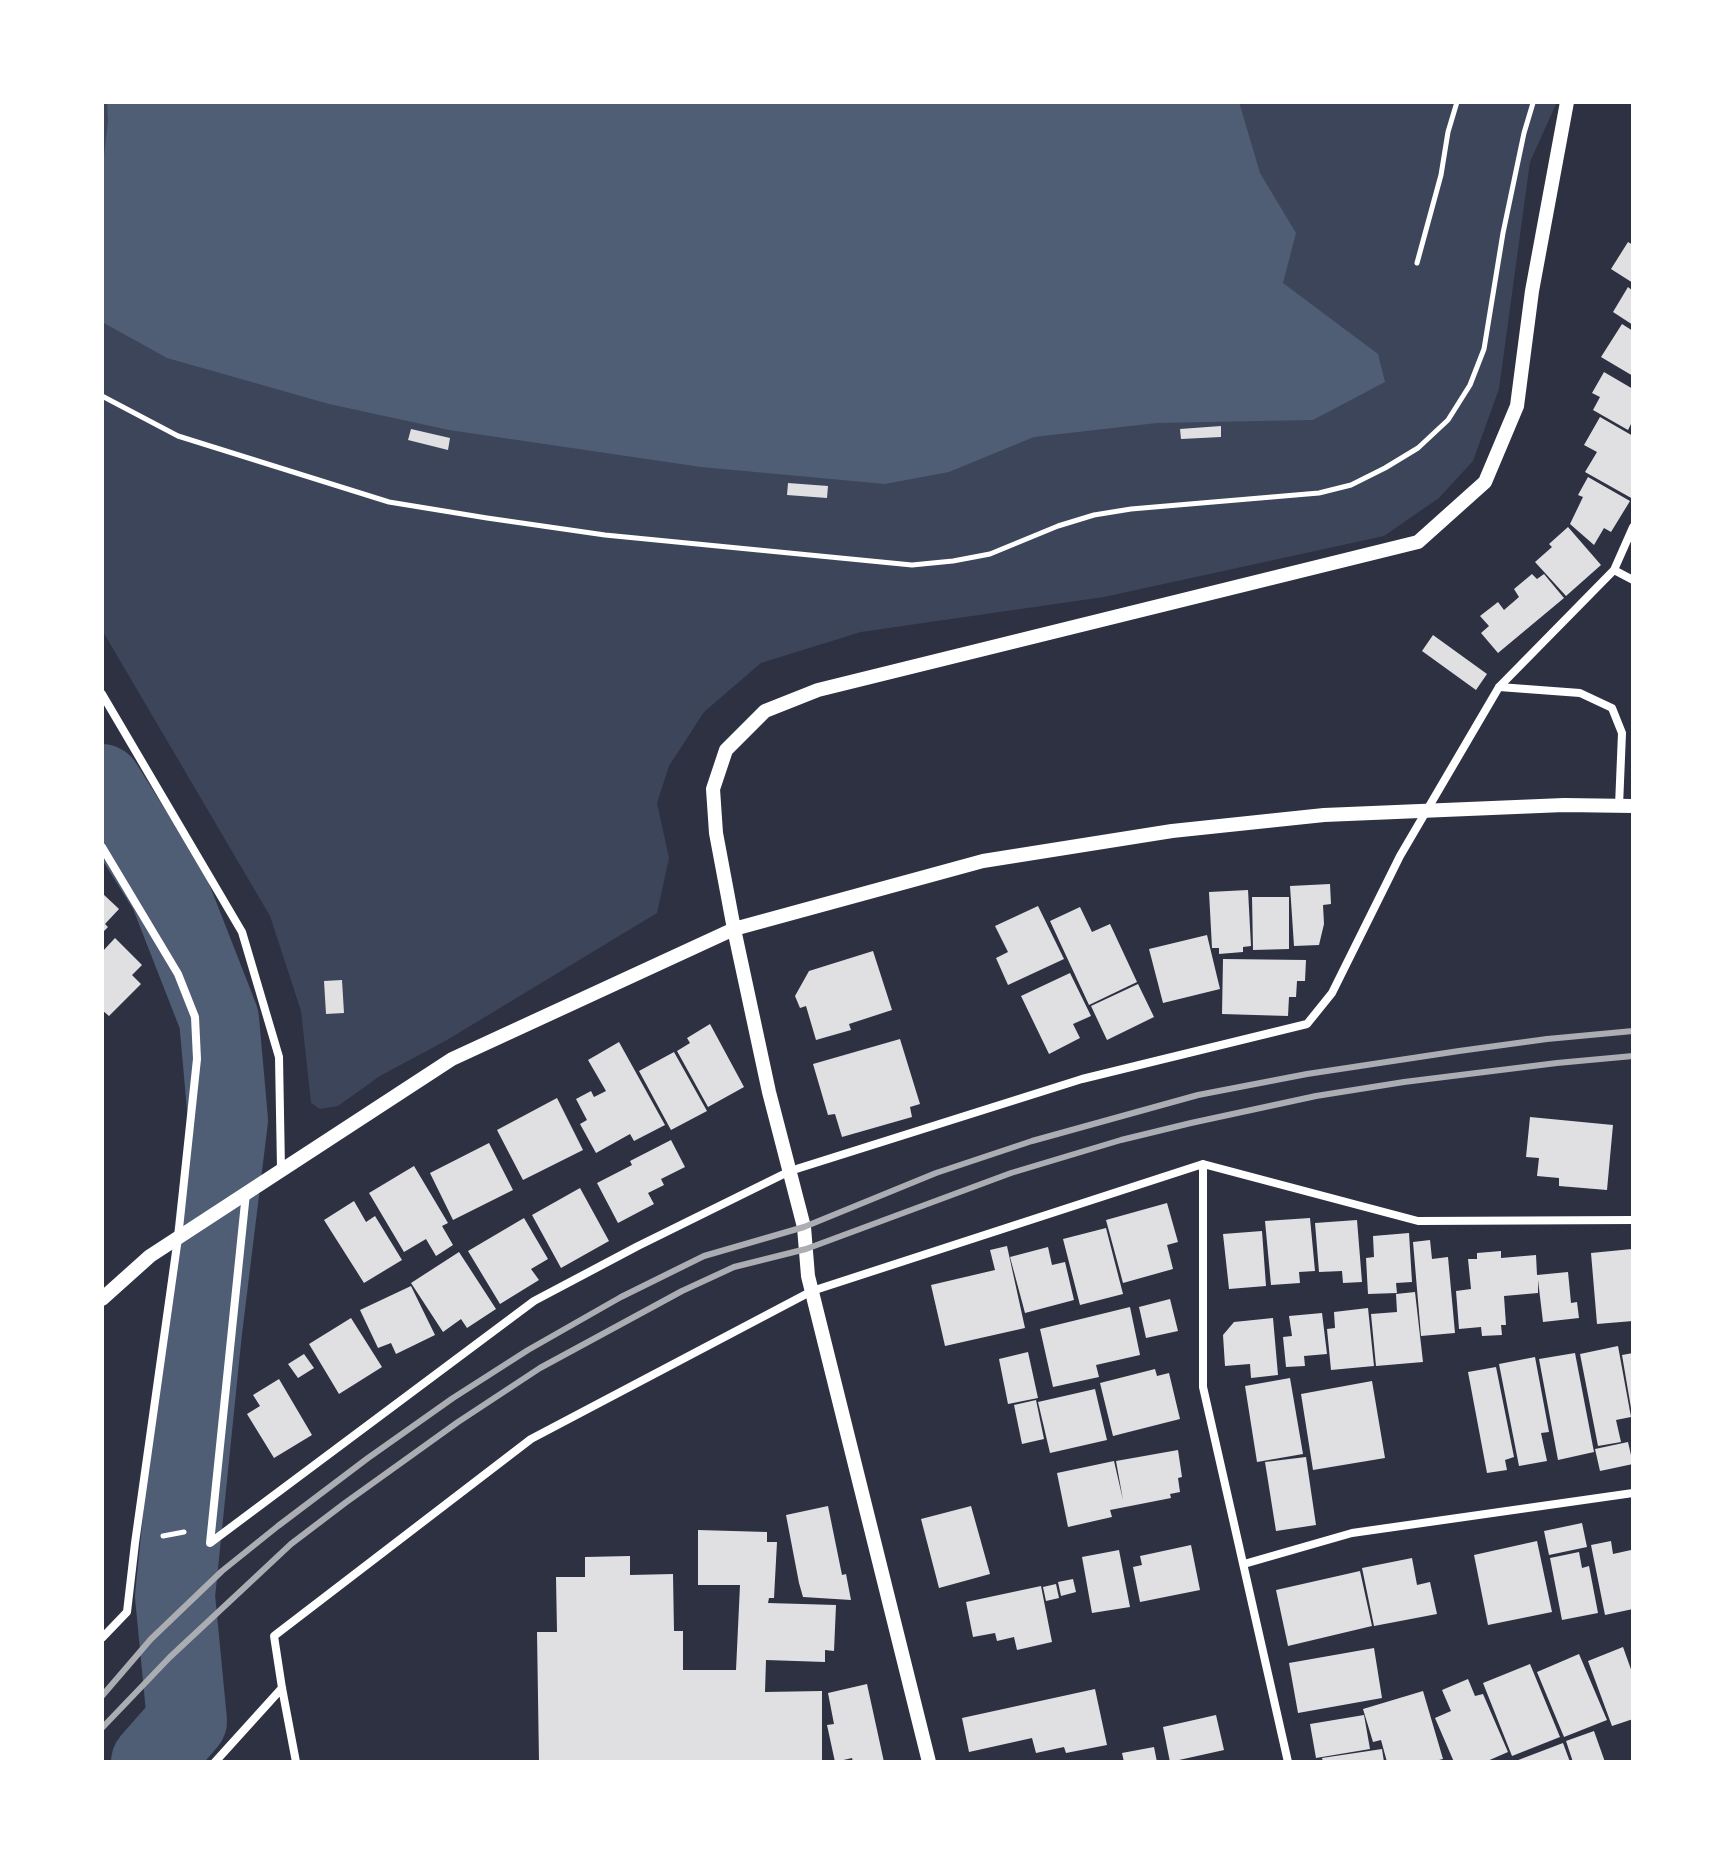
<!DOCTYPE html>
<style>
body{margin:0}
#map{position:relative;width:1735px;height:1864px;overflow:hidden;background:#2d3142;font-family:Figtree,sans-serif}
canvas{display:block}
.frame{position:absolute;inset:0;border:104px solid #fff;pointer-events:none}
</style>
<div id="map">
<canvas width="1735" height="1864"></canvas>
<div class="frame"></div>
</div>
<script>
const g = document.querySelector('canvas').getContext('2d');
g.lineJoin = 'round';
function fill(path, color) { g.fillStyle = color; g.fill(path, 'evenodd'); }
const shape = rows => new Path2D(rows.map(r => 'M' + r).join(''));
function stroke(path, color, width, dash) { g.strokeStyle = color; g.lineWidth = width; g.lineCap = dash ? 'butt' : 'round'; g.setLineDash(dash || []); g.stroke(path); }
const green = shape([
 [102,102,1557,102,1530,162,1499,389,1473,461,1439,498,1384,536,1104,597,861,632,761,663,704,712,669,766,657,803,669,858,657,913,447,1040,380,1076,338,1106,320,1109,311,1103,301,1011,270,916,102,630]
]);
const water = shape([
 [107,102,1239,102,1260,173,1296,233,1283,283,1378,354,1385,382,1313,420,1157,423,1034,437,949,472,885,484,701,467,449,430,329,404,167,358,102,322,102,173,108,121]
]);
const river = shape([
 [102,784,169,891,219,1019,228,1120,202,1332,175,1596,187,1721,151,1762]
]);
const building = shape([
 [1628,242,1633,245,1633,283,1611,269],
 [1628,287,1633,291,1633,325,1613,312],
 [1622,324,1633,331,1633,376,1601,357],
 [1604,372,1633,389,1633,420,1628,430,1593,410,1600,397,1592,393],
 [1600,417,1633,436,1633,499,1585,472,1597,452,1584,445],
 [1221,426,1221,437,1181,439,1180,429],
 [411,429,450,438,448,450,408,440],
 [1588,477,1630,501,1611,532,1604,528,1594,545,1570,524,1583,497,1578,495],
 [788,483,828,486,827,498,787,495],
 [1568,527,1601,565,1566,596,1535,562,1552,547,1549,544],
 [1532,574,1537,579,1544,574,1564,598,1498,653,1481,633,1489,626,1480,616,1498,602,1504,610,1519,597,1514,589],
 [1433,635,1487,674,1476,690,1422,651],
 [1330,884,1331,904,1323,905,1324,924,1319,945,1294,946,1290,886],
 [1248,890,1251,946,1243,947,1243,952,1219,954,1219,948,1212,948,1209,892],
 [102,893,119,909,105,924,108,927,102,933],
 [1252,897,1289,897,1289,949,1253,950],
 [1038,906,1064,959,1008,985,996,958,1008,952,995,926],
 [1080,907,1092,932,1110,924,1137,982,1089,1005,1050,921],
 [1207,935,1220,989,1163,1003,1149,949],
 [115,938,142,965,132,975,141,984,109,1016,102,1010,102,952],
 [873,951,892,1010,849,1024,851,1030,816,1040,806,1006,800,1008,795,996,809,971],
 [1223,959,1306,960,1305,981,1297,981,1296,997,1289,997,1288,1016,1222,1014],
 [1070,973,1091,1016,1073,1024,1080,1038,1049,1054,1021,996],
 [342,980,344,1013,326,1014,324,981],
 [1138,984,1154,1017,1107,1040,1091,1006],
 [710,1024,744,1087,708,1107,677,1051,690,1043,687,1038],
 [900,1039,920,1104,910,1107,912,1117,842,1137,835,1114,828,1115,813,1064],
 [619,1042,665,1125,634,1141,630,1134,596,1153,580,1124,587,1120,576,1099,591,1091,594,1097,606,1091,588,1060],
 [674,1052,707,1111,671,1130,639,1071],
 [557,1098,583,1150,523,1180,497,1130],
 [1530,1117,1613,1125,1607,1190,1559,1186,1559,1178,1537,1176,1539,1158,1526,1157],
 [671,1140,685,1167,661,1179,664,1185,648,1193,654,1204,618,1223,597,1183,632,1165,630,1161],
 [489,1143,513,1190,453,1220,430,1173],
 [414,1166,448,1223,442,1226,453,1245,436,1256,426,1239,404,1252,369,1193],
 [580,1188,609,1241,561,1268,532,1215],
 [354,1201,366,1222,375,1216,402,1260,364,1283,324,1220],
 [1167,1203,1178,1242,1167,1245,1173,1269,1123,1283,1106,1220],
 [524,1218,548,1259,531,1269,539,1280,500,1304,468,1251],
 [1310,1218,1315,1271,1299,1272,1300,1283,1271,1285,1265,1221],
 [1357,1220,1362,1282,1343,1283,1342,1271,1319,1272,1315,1223],
 [1106,1228,1123,1294,1080,1305,1063,1239],
 [1262,1231,1266,1286,1229,1289,1223,1234],
 [1409,1233,1412,1282,1396,1283,1397,1293,1368,1294,1366,1258,1374,1257,1373,1236],
 [1430,1240,1432,1259,1448,1257,1455,1333,1421,1336,1413,1242],
 [1007,1246,1025,1328,945,1346,931,1285,995,1270,990,1250],
 [1048,1247,1052,1265,1065,1262,1074,1300,1025,1313,1010,1257],
 [1632,1249,1633,1321,1597,1324,1591,1253],
 [1501,1251,1501,1258,1536,1255,1537,1275,1568,1272,1571,1303,1577,1302,1579,1318,1543,1322,1538,1280,1538,1293,1504,1296,1506,1325,1501,1325,1502,1335,1482,1336,1481,1327,1459,1329,1456,1291,1471,1289,1468,1259,1477,1259,1477,1253],
 [459,1252,496,1309,467,1328,461,1319,443,1332,411,1283],
 [411,1286,435,1335,396,1354,391,1343,378,1348,360,1310],
 [1415,1292,1423,1362,1376,1366,1371,1314,1397,1312,1396,1294],
 [1170,1299,1178,1331,1146,1338,1139,1307],
 [1130,1307,1140,1355,1096,1365,1099,1377,1053,1387,1040,1329],
 [1368,1308,1374,1366,1331,1370,1327,1329,1335,1328,1334,1312],
 [1322,1313,1327,1354,1304,1356,1305,1366,1286,1367,1283,1337,1292,1336,1289,1316],
 [351,1318,382,1367,339,1394,309,1344],
 [1273,1318,1278,1375,1251,1378,1250,1364,1225,1366,1223,1335,1234,1322],
 [1618,1346,1631,1417,1616,1420,1621,1442,1598,1446,1580,1354],
 [1028,1352,1038,1398,1008,1404,999,1359],
 [1575,1353,1594,1452,1558,1460,1539,1359],
 [1633,1353,1633,1408,1631,1408,1622,1355],
 [304,1354,314,1368,298,1378,288,1364],
 [1535,1357,1549,1432,1541,1433,1547,1461,1519,1466,1499,1364],
 [1496,1367,1514,1457,1505,1460,1507,1470,1487,1473,1468,1372],
 [1155,1369,1157,1376,1169,1373,1180,1419,1113,1436,1100,1383],
 [1290,1378,1303,1454,1257,1462,1245,1386],
 [279,1379,312,1435,274,1458,247,1414,260,1406,253,1395],
 [1372,1381,1385,1458,1313,1470,1301,1394],
 [1095,1389,1107,1440,1050,1453,1038,1402],
 [1036,1400,1044,1439,1022,1444,1014,1405],
 [1628,1442,1633,1464,1600,1471,1595,1449],
 [1178,1450,1182,1477,1178,1478,1180,1492,1170,1494,1171,1498,1110,1510,1112,1517,1068,1527,1057,1473,1114,1461,1123,1500,1116,1461],
 [1306,1457,1316,1525,1276,1531,1265,1462],
 [828,1506,842,1575,846,1574,851,1600,803,1597,799,1583,786,1515],
 [971,1506,990,1574,939,1588,921,1519],
 [1582,1523,1587,1547,1549,1555,1544,1531],
 [698,1530,767,1532,767,1542,777,1542,774,1598,769,1598,768,1603,836,1605,834,1651,825,1650,825,1662,766,1660,765,1692,822,1691,822,1762,539,1762,537,1632,557,1632,556,1577,585,1577,585,1557,630,1556,630,1575,673,1574,674,1631,683,1631,683,1670,736,1670,740,1585,698,1585],
 [1537,1541,1552,1612,1488,1625,1474,1555],
 [1611,1541,1613,1554,1631,1550,1633,1561,1633,1609,1605,1615,1591,1545],
 [1191,1545,1200,1590,1140,1602,1133,1567,1142,1565,1140,1556],
 [1119,1550,1130,1607,1092,1613,1082,1557],
 [1579,1552,1582,1568,1589,1566,1598,1613,1562,1620,1550,1558],
 [1412,1558,1417,1585,1430,1582,1437,1614,1374,1626,1362,1568],
 [1360,1571,1372,1626,1288,1646,1276,1590],
 [1073,1579,1076,1592,1061,1596,1058,1582],
 [1056,1584,1059,1598,1046,1601,1043,1587],
 [1041,1586,1052,1642,1017,1650,1014,1637,997,1641,995,1633,973,1637,966,1602],
 [1623,1647,1633,1675,1633,1719,1612,1726,1588,1661],
 [1374,1648,1382,1698,1298,1713,1289,1663],
 [1579,1654,1607,1720,1564,1737,1537,1672],
 [1530,1664,1560,1737,1512,1756,1483,1683],
 [1468,1679,1475,1696,1483,1694,1508,1752,1485,1762,1454,1762,1435,1718,1451,1711,1442,1690],
 [867,1684,884,1762,853,1762,852,1758,835,1762,827,1725,834,1724,828,1693],
 [1095,1689,1107,1745,1066,1753,1064,1747,1036,1753,1032,1738,969,1752,962,1718],
 [1423,1691,1443,1759,1431,1762,1387,1762,1381,1740,1373,1742,1363,1709],
 [1216,1715,1224,1750,1170,1762,1163,1727],
 [1364,1715,1370,1749,1316,1758,1310,1724],
 [1594,1731,1605,1762,1573,1762,1566,1741],
 [1563,1743,1570,1762,1513,1762],
 [1154,1747,1157,1762,1124,1762,1122,1753],
 [1382,1749,1384,1762,1323,1762,1322,1758]
]);
const path = shape([
 [1417,263,1441,175,1448,132,1457,102],
 [102,396,178,436,389,502,487,518,605,535,912,565,953,561,990,554,1058,526,1094,515,1131,509,1319,493,1351,485,1385,468,1418,448,1448,420,1470,385,1484,349,1503,233,1524,133,1533,103],
 [163,1536,184,1532]
]);
const minor = shape([
 [1614,570,1633,580],
 [1499,687,1580,693,1612,708,1622,733,1619,806],
 [102,694,242,932,279,1057,281,1169],
 [102,847,178,974,195,1017,197,1059,178,1238,135,1543,127,1612,102,1638],
 [1203,1164,1203,1387,1288,1762],
 [246,1193,210,1543,534,1301,638,1246,790,1171,1082,1079,1307,1024,1332,993,1400,856,1499,687,1614,570,1633,527],
 [1244,1564,1352,1533,1633,1493],
 [215,1762,282,1688],
 [296,1762,282,1688,274,1636,531,1439,812,1291,1203,1164,1418,1221,1633,1220]
]);
const tertiary = shape([
 [102,1299,150,1256,452,1059,734,929,983,861,1172,831,1324,815,1564,805,1633,806],
 [929,1762,808,1276,804,1227,769,1092,734,929,716,833,713,789,726,750,765,711,818,690,1418,542,1485,482,1517,406,1532,291,1567,102]
]);
const rail = shape([
 [102,1696,151,1639,222,1571,278,1526,368,1458,453,1398,528,1350,621,1297,704,1256,804,1227,936,1173,1032,1141,1198,1095,1307,1074,1459,1051,1547,1039,1633,1031],
 [102,1728,170,1657,244,1588,291,1544,345,1503,458,1422,540,1368,682,1291,734,1267,806,1249,1011,1173,1121,1140,1191,1123,1316,1096,1404,1082,1557,1063,1633,1056]
]);
fill(green, '#3c4559');
fill(water, '#4f5d75');
stroke(river, '#4f5d75', 80);
fill(building, '#e0e0e3');
stroke(path, '#fff', 5);
stroke(minor, '#fff', 8);
stroke(tertiary, '#fff', 14);
stroke(rail, '#abadb3', 6);
</script>
